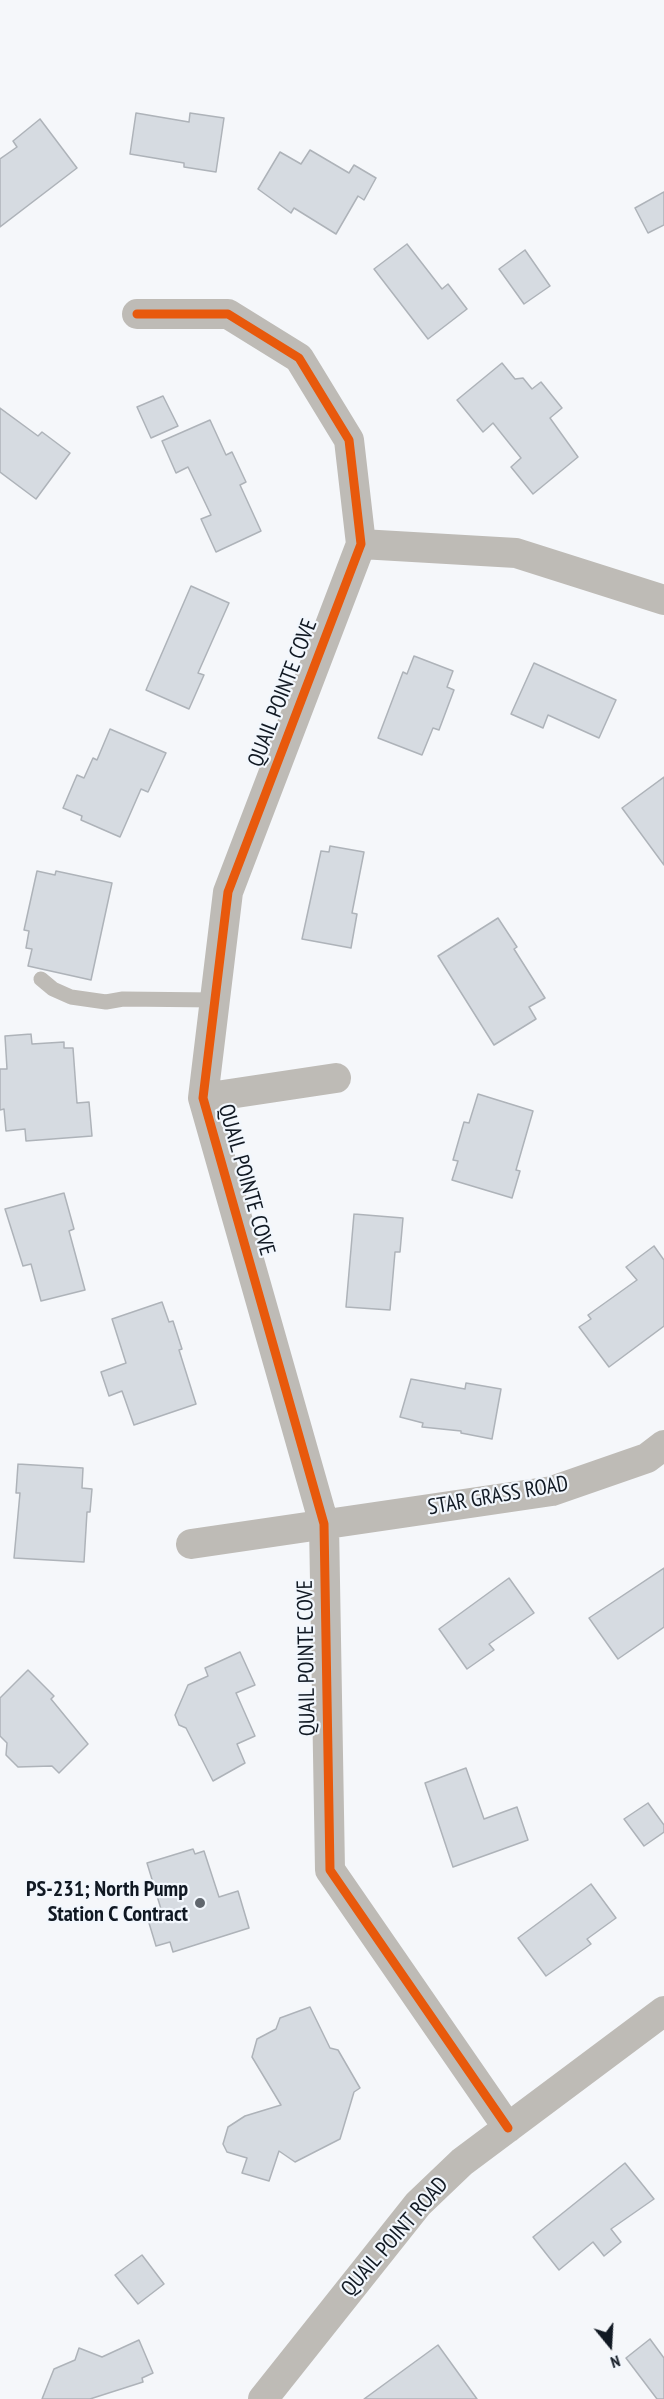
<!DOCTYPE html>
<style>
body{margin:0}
#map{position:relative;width:664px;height:2399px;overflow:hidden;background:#f5f7fa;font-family:"PT Sans Narrow",sans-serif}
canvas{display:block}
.north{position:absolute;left:580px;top:2315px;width:60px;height:60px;-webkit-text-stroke:4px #f2f7fd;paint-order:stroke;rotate:162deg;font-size:16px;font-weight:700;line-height:24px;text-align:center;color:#111923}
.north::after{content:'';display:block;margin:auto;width:21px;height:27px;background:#111923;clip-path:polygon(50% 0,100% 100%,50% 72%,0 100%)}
</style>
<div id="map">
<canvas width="664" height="2399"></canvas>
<div class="north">N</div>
</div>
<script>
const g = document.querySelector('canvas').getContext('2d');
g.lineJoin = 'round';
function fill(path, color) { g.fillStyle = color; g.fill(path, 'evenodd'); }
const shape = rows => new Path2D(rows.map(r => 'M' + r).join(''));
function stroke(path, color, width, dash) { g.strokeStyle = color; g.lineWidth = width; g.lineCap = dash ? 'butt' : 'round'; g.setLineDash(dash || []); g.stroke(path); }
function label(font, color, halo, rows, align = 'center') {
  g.font = font + ' "PT Sans Narrow",sans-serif'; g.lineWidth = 4.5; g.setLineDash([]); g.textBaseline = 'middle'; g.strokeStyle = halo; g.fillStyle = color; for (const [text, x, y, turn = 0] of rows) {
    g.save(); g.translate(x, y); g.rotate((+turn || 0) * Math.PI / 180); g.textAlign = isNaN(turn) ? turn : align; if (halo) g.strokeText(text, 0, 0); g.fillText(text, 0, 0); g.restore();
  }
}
const building = shape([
 [136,113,189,122,190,113,224,118,216,172,184,167,184,163,130,154,136,113],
 [40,119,77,168,0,227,0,159,17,147,13,141,40,119],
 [310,150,349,173,354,165,376,178,364,200,358,196,336,234,294,208,291,213,258,189,280,152,301,164,310,150],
 [664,192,664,225,648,233,635,208,664,192],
 [407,244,442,289,448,284,467,309,428,339,374,269,407,244],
 [525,250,550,286,524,304,499,269,525,250],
 [502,363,515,379,523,378,532,389,541,382,562,408,550,418,578,457,533,494,511,467,521,458,493,423,483,432,457,400,502,363],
 [163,396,178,426,151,438,137,407,163,396],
 [0,408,38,436,42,432,70,453,36,499,0,472,0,408],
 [210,420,226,455,232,452,246,482,240,485,261,531,216,552,201,519,211,515,188,467,176,473,162,441,210,420],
 [191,586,229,603,198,673,204,675,189,709,146,690,191,586],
 [414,656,453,671,447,687,454,690,439,730,433,728,422,755,378,738,403,672,407,674,414,656],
 [534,663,616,700,599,738,548,715,543,728,511,714,534,663],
 [110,729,166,753,148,792,141,789,120,837,81,820,82,816,63,808,77,775,84,778,93,758,97,760,110,729],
 [664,777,664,865,622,808,664,777],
 [330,846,364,852,352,913,357,914,351,948,302,939,321,851,329,852,330,846],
 [37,871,55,875,56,871,112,883,91,980,28,966,32,949,26,948,29,931,24,930,37,871],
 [498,918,517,947,514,949,545,998,529,1007,536,1019,494,1045,438,956,498,918],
 [31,1034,32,1044,64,1042,64,1048,73,1048,77,1103,89,1102,92,1136,26,1141,25,1129,6,1131,4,1109,0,1110,0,1069,7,1069,5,1036,31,1034],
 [478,1094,533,1111,516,1170,520,1171,512,1198,452,1180,458,1161,453,1160,464,1122,469,1123,478,1094],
 [64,1193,74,1229,69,1231,85,1290,41,1301,31,1264,23,1266,5,1209,64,1193],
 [354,1214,403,1218,400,1252,395,1252,390,1310,346,1307,354,1214],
 [654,1246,664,1260,664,1326,609,1367,579,1327,591,1319,588,1315,637,1280,626,1267,654,1246],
 [162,1302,169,1322,173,1321,182,1349,179,1350,196,1404,134,1425,122,1391,109,1396,101,1372,126,1363,112,1319,162,1302],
 [411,1379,465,1389,466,1383,501,1389,492,1439,461,1433,461,1431,422,1427,423,1423,400,1417,411,1379],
 [18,1464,83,1468,82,1488,92,1489,90,1512,87,1512,84,1562,14,1558,20,1493,16,1493,18,1464],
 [664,1568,664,1627,618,1659,589,1618,664,1568],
 [509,1578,534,1613,489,1644,494,1650,467,1669,439,1629,509,1578],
 [240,1652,255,1685,236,1693,255,1736,237,1744,245,1763,213,1781,186,1728,179,1725,175,1715,188,1685,208,1676,205,1668,240,1652],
 [28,1670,54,1696,51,1699,88,1744,59,1773,52,1766,18,1767,6,1755,7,1743,0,1736,0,1698,28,1670],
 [466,1768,484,1819,517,1807,528,1840,453,1867,425,1783,466,1768],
 [648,1803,664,1825,664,1832,644,1846,624,1819,648,1803],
 [193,1849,195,1854,204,1851,219,1897,238,1891,249,1928,173,1952,170,1942,156,1946,146,1913,161,1909,147,1863,193,1849],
 [591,1884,616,1918,587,1939,591,1944,546,1976,518,1938,591,1884],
 [310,2007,330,2048,338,2050,360,2088,354,2092,340,2139,295,2162,279,2151,269,2181,242,2173,247,2158,227,2152,223,2144,228,2127,245,2116,281,2105,252,2057,257,2039,276,2029,280,2018,310,2007],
 [625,2163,654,2199,611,2229,621,2242,604,2256,593,2242,559,2270,533,2237,625,2163],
 [142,2255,164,2284,138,2304,115,2275,142,2255],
 [650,2339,664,2358,664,2399,657,2399,626,2358,650,2339],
 [139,2340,153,2373,142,2378,143,2382,90,2399,42,2399,54,2369,75,2360,79,2348,102,2357,139,2340],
 [438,2345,477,2399,364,2399,438,2345]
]);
const lane = shape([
 [41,979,53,989,71,997,106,1002,123,999,215,1000]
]);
const street = shape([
 [137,314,228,314,299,358,349,440,361,544,228,892,203,1098,324,1524,330,1870,508,2128],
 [361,544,516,553,664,600],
 [203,1098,336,1078],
 [191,1544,552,1491,647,1458,664,1445],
 [263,2399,418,2204,462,2162,664,2011]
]);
const cycleway = shape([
 [137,314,228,314,299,358,349,440,361,544,228,892,203,1098,324,1524,330,1870,508,2128]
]);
const markers = [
 [200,1903,6,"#61676e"]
];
const streetNames = [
 ["QUAIL POINTE COVE",283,693,-69],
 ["QUAIL POINTE COVE",246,1180,74],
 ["STAR GRASS ROAD",498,1496,-10],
 ["QUAIL POINTE COVE",307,1658,-91],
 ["QUAIL POINT ROAD",395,2237,-49]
];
const poiNames = [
 ["PS-231; North Pump",188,1890],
 ["Station C Contract",188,1915]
];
fill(building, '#d6dbe1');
stroke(building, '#aeb3b9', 1.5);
stroke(lane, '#bebbb6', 15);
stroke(street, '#bebbb6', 30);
stroke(cycleway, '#e8590c', 9);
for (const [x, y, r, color] of markers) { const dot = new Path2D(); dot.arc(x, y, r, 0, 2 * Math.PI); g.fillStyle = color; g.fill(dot); stroke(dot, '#f2f7fd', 2); }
label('22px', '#111923', '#f2f7fd', streetNames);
label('bold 22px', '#111923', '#f2f7fd', poiNames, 'right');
</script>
